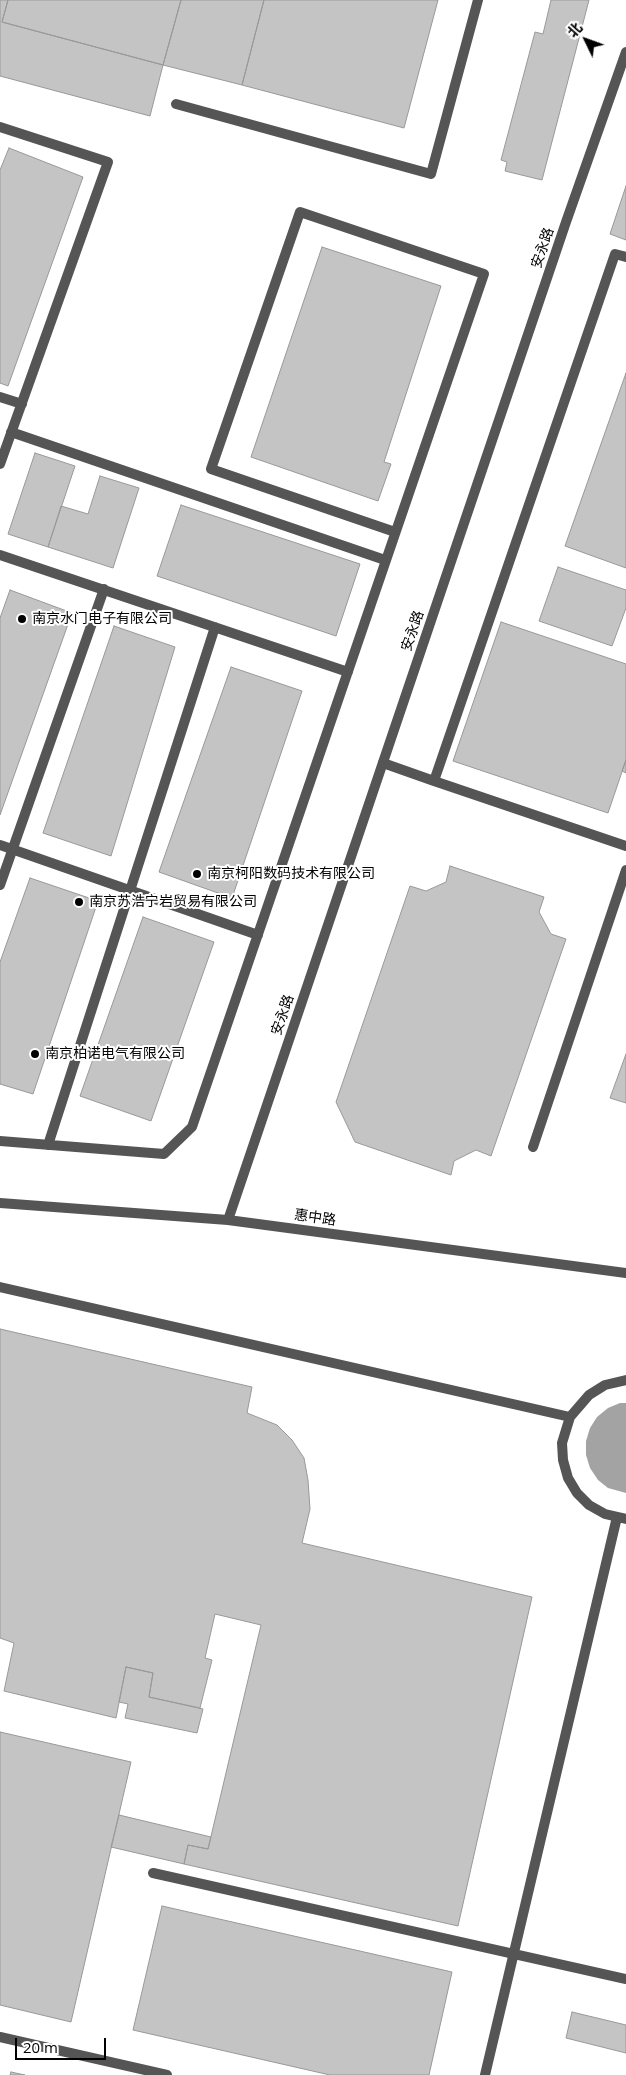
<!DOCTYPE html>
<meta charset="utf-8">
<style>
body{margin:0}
#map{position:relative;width:626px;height:2075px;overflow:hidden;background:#fff;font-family:"Open Sans","Noto Sans SC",sans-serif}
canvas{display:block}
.north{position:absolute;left:561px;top:15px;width:50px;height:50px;-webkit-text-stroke:4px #fff;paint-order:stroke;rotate:312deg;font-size:14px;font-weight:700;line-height:20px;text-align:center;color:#000}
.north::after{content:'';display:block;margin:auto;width:18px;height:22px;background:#000;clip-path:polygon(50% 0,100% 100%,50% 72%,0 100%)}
.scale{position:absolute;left:15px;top:2038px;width:91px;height:22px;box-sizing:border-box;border:2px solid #000;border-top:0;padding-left:6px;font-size:15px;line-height:18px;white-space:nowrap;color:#000;-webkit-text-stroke:4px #fff;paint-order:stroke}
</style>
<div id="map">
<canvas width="626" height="2075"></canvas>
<div class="north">北</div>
<div class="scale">20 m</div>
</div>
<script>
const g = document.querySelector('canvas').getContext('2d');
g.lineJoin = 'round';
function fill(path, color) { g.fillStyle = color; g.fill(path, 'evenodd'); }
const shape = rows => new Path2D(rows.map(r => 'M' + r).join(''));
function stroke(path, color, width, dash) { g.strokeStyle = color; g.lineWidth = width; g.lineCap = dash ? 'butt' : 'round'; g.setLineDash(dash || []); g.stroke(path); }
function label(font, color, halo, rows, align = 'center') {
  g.font = font + ' "Open Sans","Noto Sans SC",sans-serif'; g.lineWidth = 4; g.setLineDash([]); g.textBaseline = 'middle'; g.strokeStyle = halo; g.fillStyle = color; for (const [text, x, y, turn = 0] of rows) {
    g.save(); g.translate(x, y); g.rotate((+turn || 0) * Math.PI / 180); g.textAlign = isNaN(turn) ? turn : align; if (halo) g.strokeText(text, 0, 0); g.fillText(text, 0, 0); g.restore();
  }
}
const water = shape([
 [620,1403,626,1403,626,1493,608,1488,598,1480,590,1468,586,1455,586,1441,590,1428,597,1417,608,1408]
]);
const building = shape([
 [0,0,8,0,2,22,163,65,150,116,0,76,0,0],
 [8,0,181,0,163,65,2,22,8,0],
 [181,0,264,0,242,85,163,65,181,0],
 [264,0,438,0,404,128,242,85,264,0],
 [551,0,589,0,542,180,505,171,507,162,501,160,535,32,543,34,551,0],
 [9,148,83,177,8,386,0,383,0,170,9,148],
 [626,186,626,240,610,234,626,186],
 [322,247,441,286,384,462,391,464,378,501,251,457,322,247],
 [626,373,626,568,565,546,626,373],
 [35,453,75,466,48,547,8,534,35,453],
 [100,476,139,488,113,568,48,547,61,506,88,514,100,476],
 [181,505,360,564,336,636,157,576,181,505],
 [558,567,626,590,626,608,612,646,539,621,558,567],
 [10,590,72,613,0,815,0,618,10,590],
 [501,622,626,664,626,760,608,813,453,761,501,622],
 [114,626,175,647,111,856,43,833,114,626],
 [231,667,302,691,232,898,159,872,231,667],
 [626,760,626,773,622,771,626,760],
 [450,866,544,897,539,912,551,934,566,939,491,1156,476,1150,454,1161,451,1175,355,1142,336,1102,410,886,426,891,446,882,450,866],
 [30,878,98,901,33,1094,0,1084,0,962,30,878],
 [143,917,214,942,151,1121,80,1096,143,917],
 [626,1054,626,1103,610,1098,626,1054],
 [0,1329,252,1387,247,1413,277,1425,292,1440,304,1458,308,1480,310,1509,302,1543,532,1597,458,1926,184,1864,188,1845,208,1849,261,1625,215,1614,205,1658,212,1660,200,1708,149,1697,153,1673,126,1667,116,1718,4,1691,14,1643,0,1638,0,1329],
 [126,1667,153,1673,149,1697,203,1709,197,1733,125,1718,128,1704,119,1702,126,1667],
 [0,1732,131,1762,71,2022,0,2005,0,1732],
 [119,1815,211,1837,208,1849,188,1845,184,1864,111,1847,119,1815],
 [162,1906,452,1972,429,2075,330,2075,133,2030,162,1906],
 [572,2012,626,2025,626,2053,566,2038,572,2012],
 [11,2072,25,2075,10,2075,11,2072]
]);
const service = shape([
 [176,104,431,174,478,0],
 [0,127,108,162,0,464],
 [626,257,615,254,434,781,626,846],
 [0,397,22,404],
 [11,432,385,560],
 [0,555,348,672],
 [383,763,434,781],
 [0,845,258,935],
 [0,885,104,589],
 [0,1141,164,1154,192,1127,484,274,300,212,211,469,395,532],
 [48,1145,215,627],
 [533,1147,626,870],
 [0,1287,570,1417],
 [626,1380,605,1385,589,1395,570,1417,562,1443,563,1460,568,1478,577,1493,589,1505,605,1514,626,1519],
 [153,1873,626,1979],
 [0,2037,167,2075],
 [485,2075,617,1517]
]);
const minor = shape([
 [0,1203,228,1220,626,1273],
 [228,1220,566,222,626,52]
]);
const markers = [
 [22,619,5,"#000"],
 [197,874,5,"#000"],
 [79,902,5,"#000"],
 [35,1054,5,"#000"]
];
const streetNames = [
 ["安永路",543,248,-71],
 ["安永路",413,631,-71],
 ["安永路",283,1015,-71],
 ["惠中路",315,1218,8]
];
const poiNames = [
 ["南京水门电子有限公司",32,619],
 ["南京柯阳数码技术有限公司",207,874],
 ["南京苏浩宁岩贸易有限公司",89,902],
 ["南京柏诺电气有限公司",45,1054]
];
fill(water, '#a3a3a3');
fill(building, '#c4c4c4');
stroke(building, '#999', 1);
stroke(service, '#555', 10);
stroke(minor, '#555', 10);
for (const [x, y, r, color] of markers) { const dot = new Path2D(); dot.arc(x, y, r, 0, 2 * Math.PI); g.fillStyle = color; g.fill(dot); stroke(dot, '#fff', 2); }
label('14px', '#000', '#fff', streetNames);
label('14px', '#000', '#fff', poiNames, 'left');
</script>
